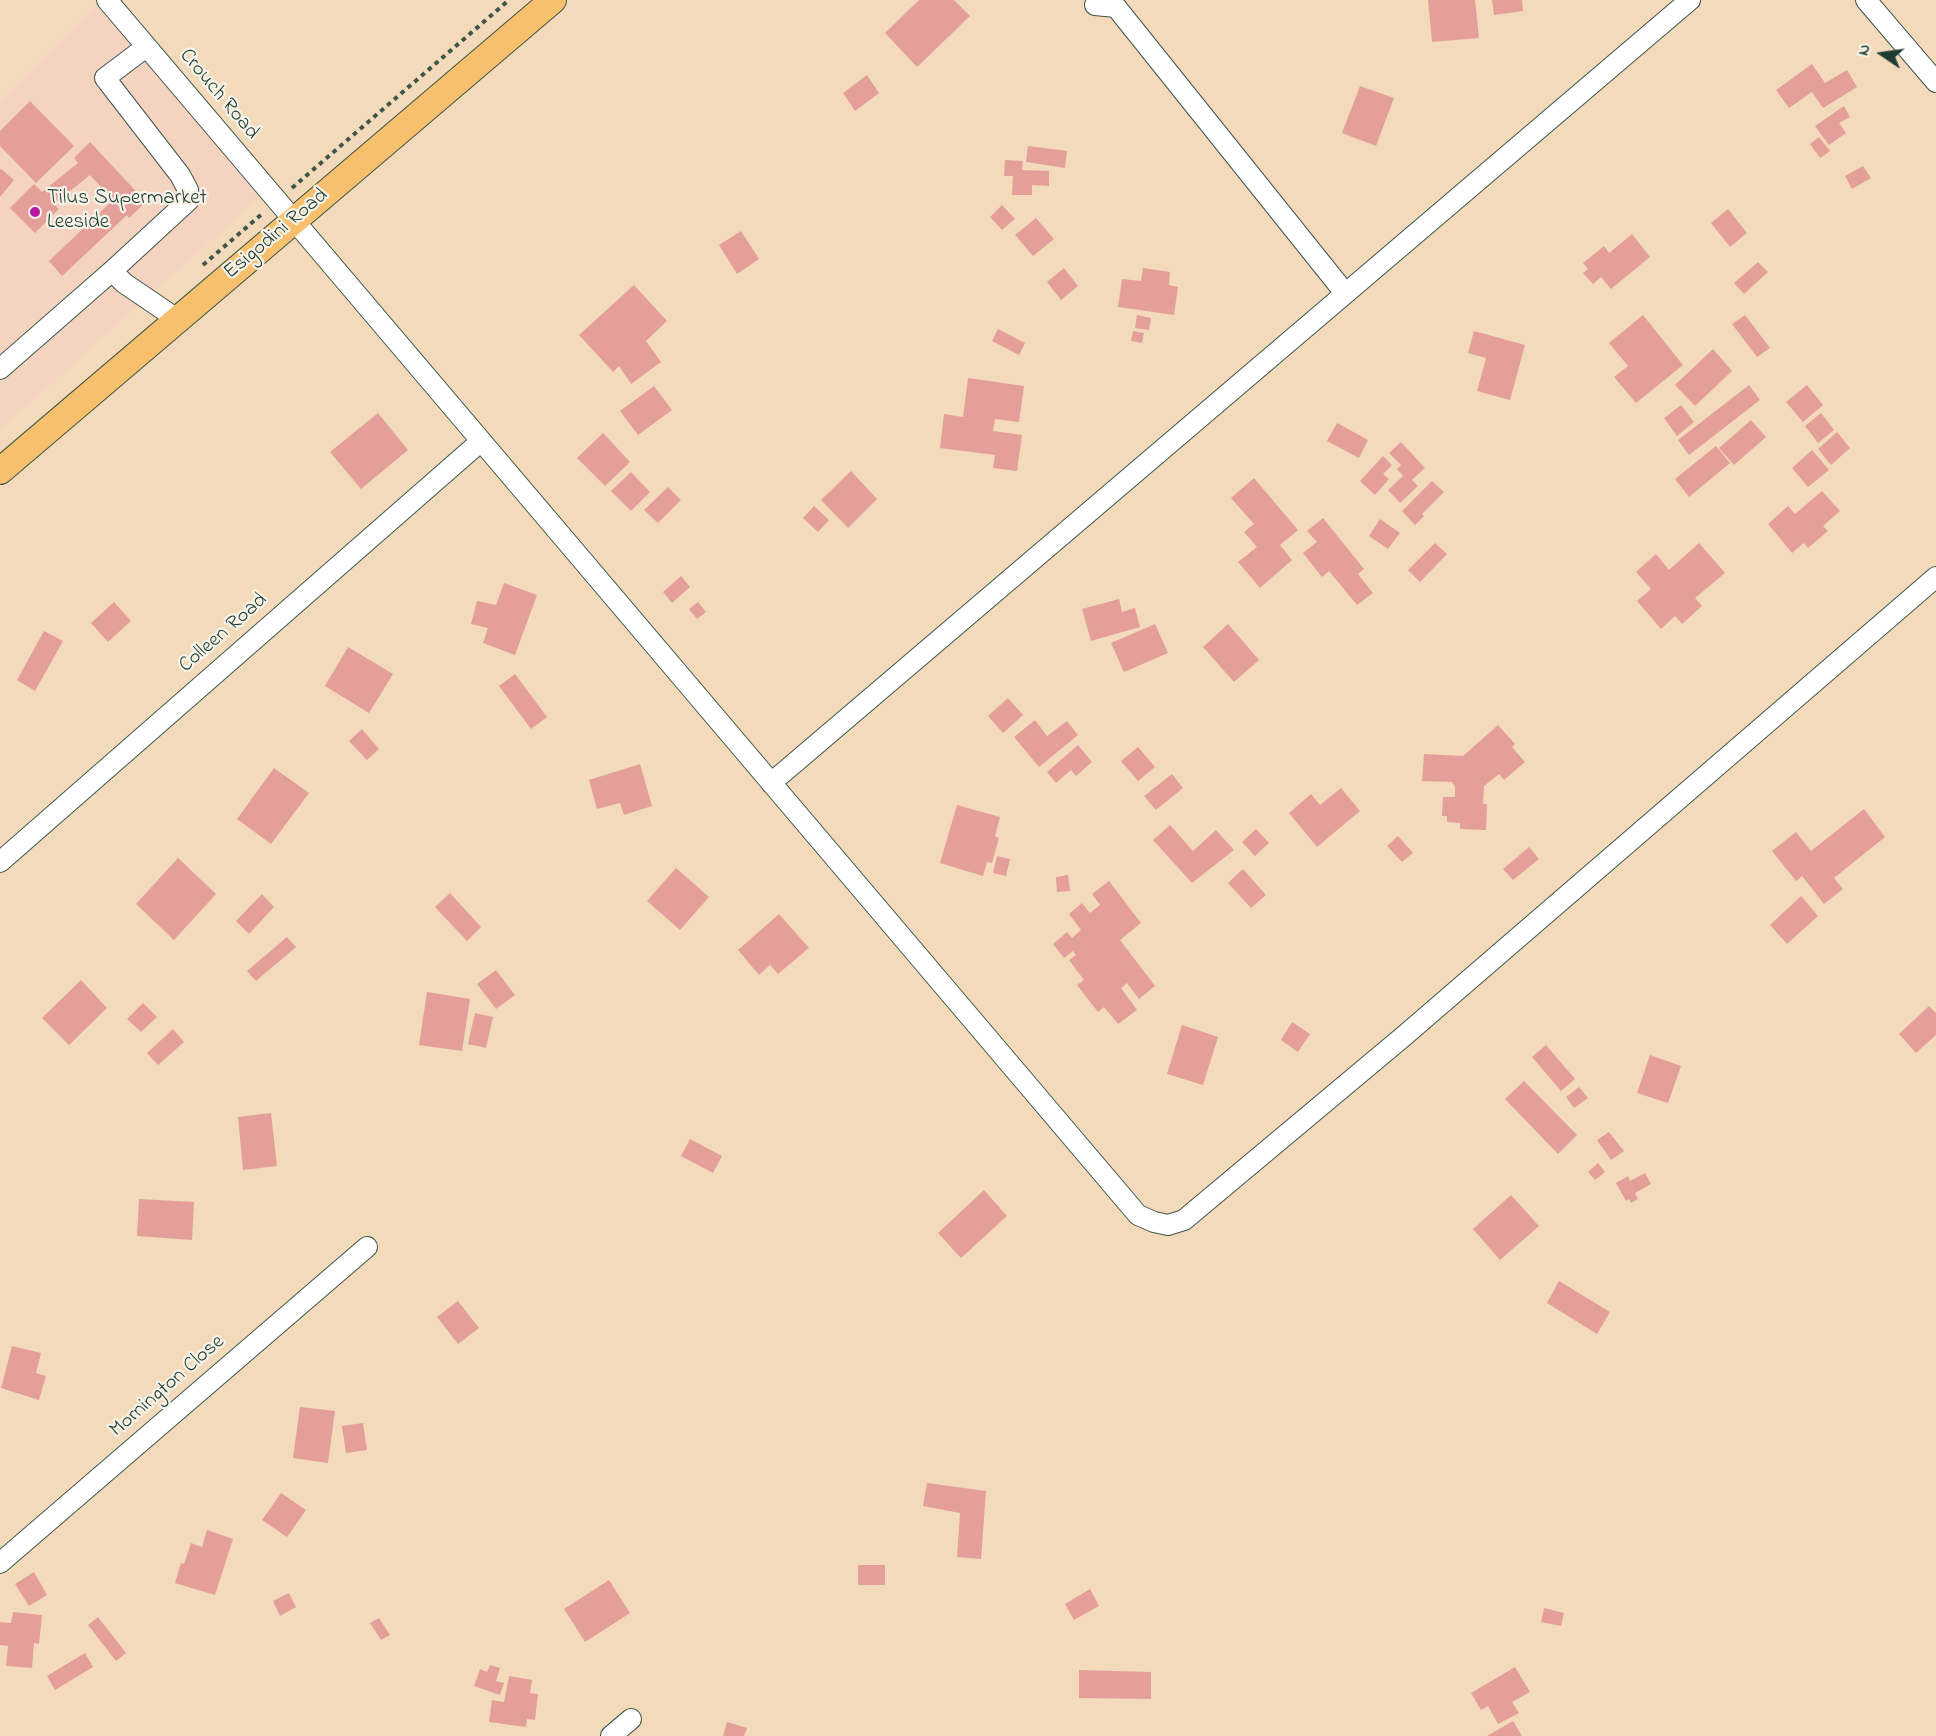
<!DOCTYPE html>
<style>
body{margin:0}
#map{position:relative;width:1936px;height:1736px;overflow:hidden;background:#f2dabb;font-family:"Indie Flower",sans-serif}
canvas{display:block}
.north{position:absolute;left:1852px;top:24px;width:60px;height:60px;-webkit-text-stroke:4px #f7f3e8;paint-order:stroke;rotate:283deg;font-size:16px;font-weight:700;line-height:24px;text-align:center;color:#1f3d34}
.north::after{content:'';display:block;margin:auto;width:21px;height:27px;background:#1f3d34;clip-path:polygon(50% 0,100% 100%,50% 72%,0 100%)}
</style>
<div id="map">
<canvas width="1936" height="1736"></canvas>
<div class="north">N</div>
</div>
<script>
const g = document.querySelector('canvas').getContext('2d');
g.lineJoin = 'round';
function fill(path, color) { g.fillStyle = color; g.fill(path, 'evenodd'); }
const shape = rows => new Path2D(rows.map(r => 'M' + r).join(''));
function stroke(path, color, width, dash) { g.strokeStyle = color; g.lineWidth = width; g.lineCap = dash ? 'butt' : 'round'; g.setLineDash(dash || []); g.stroke(path); }
function label(font, color, halo, rows, align = 'center') {
  g.font = font + ' "Indie Flower",sans-serif'; g.lineWidth = 4.5; g.setLineDash([]); g.textBaseline = 'middle'; g.strokeStyle = halo; g.fillStyle = color; for (const [text, x, y, turn = 0] of rows) {
    g.save(); g.translate(x, y); g.rotate((+turn || 0) * Math.PI / 180); g.textAlign = isNaN(turn) ? turn : align; if (halo) g.strokeText(text, 0, 0); g.fillText(text, 0, 0); g.restore();
  }
}
const built = shape([
 [99,2,261,196,0,430,0,101]
]);
const building = shape([
 [919,0,954,0,970,16,917,67,885,33],
 [1428,0,1475,0,1479,38,1432,42],
 [1492,0,1522,0,1523,11,1494,15],
 [1812,64,1825,83,1847,70,1857,87,1823,108,1812,92,1789,108,1776,90],
 [867,75,879,93,855,111,843,93],
 [1360,86,1394,98,1376,146,1342,133],
 [30,101,74,146,36,183,0,146,0,131],
 [1844,106,1850,117,1839,123,1846,133,1829,145,1815,126],
 [1819,137,1830,151,1820,158,1810,144],
 [90,142,146,202,129,218,127,215,62,276,49,261,113,200,90,175,54,204,59,209,35,233,10,208,34,184,42,192,78,163,74,158],
 [1028,146,1067,151,1065,168,1026,162],
 [1005,160,1023,161,1022,170,1049,171,1049,186,1032,185,1032,195,1012,195,1013,176,1004,176],
 [1863,166,1871,178,1852,189,1845,176],
 [1,169,14,180,0,197,0,170],
 [1002,205,1015,219,1002,230,990,217],
 [1728,209,1747,233,1730,247,1711,223],
 [1036,218,1054,239,1033,256,1015,235],
 [741,231,759,259,737,274,719,245],
 [1632,234,1650,257,1611,289,1601,277,1593,284,1583,273,1588,269,1583,263,1604,246,1609,253],
 [1758,262,1768,272,1744,294,1734,283],
 [1064,268,1078,286,1061,300,1047,282],
 [1143,268,1170,272,1169,285,1178,287,1174,315,1118,307,1122,279,1141,281],
 [634,285,667,321,646,341,661,362,631,384,619,366,613,372,579,335],
 [1137,315,1151,318,1149,330,1135,328],
 [1643,315,1683,365,1636,403,1614,377,1628,366,1609,343],
 [1745,315,1770,348,1757,357,1732,324],
 [998,329,1025,343,1019,355,992,341],
 [1133,331,1144,333,1142,343,1131,341],
 [1474,331,1525,345,1510,400,1477,391,1486,358,1468,353],
 [1713,349,1732,371,1695,406,1675,385],
 [968,378,1024,386,1019,422,995,419,993,431,1022,435,1017,471,993,468,995,455,940,448,944,414,963,417],
 [1749,385,1760,400,1689,455,1678,440],
 [1807,385,1823,405,1803,422,1786,402],
 [654,386,672,410,638,435,620,411],
 [1681,405,1694,422,1677,436,1664,418],
 [378,413,408,450,361,489,330,452],
 [1821,413,1834,430,1818,443,1805,426],
 [1751,420,1766,437,1734,465,1719,448],
 [1337,423,1368,440,1359,458,1327,441],
 [1837,432,1850,448,1831,465,1818,449],
 [603,433,630,462,605,486,577,458],
 [1401,442,1425,468,1412,480,1418,486,1400,503,1388,490,1403,476,1397,469,1401,465,1389,453],
 [1716,446,1730,463,1689,497,1675,479],
 [1812,450,1829,470,1808,487,1792,468],
 [1383,456,1392,465,1383,474,1389,479,1375,495,1360,481],
 [851,471,877,499,848,528,821,500],
 [631,472,650,492,631,511,611,491],
 [1254,478,1298,530,1280,545,1292,560,1260,588,1238,562,1257,547,1244,532,1254,524,1231,498],
 [1432,481,1444,492,1422,514,1424,516,1415,525,1402,511],
 [668,487,681,500,658,523,644,510],
 [1822,491,1840,511,1823,526,1828,531,1808,548,1804,543,1792,553,1768,524,1788,506,1795,514],
 [814,506,829,520,818,532,803,518],
 [1323,518,1364,569,1358,574,1373,593,1357,605,1329,571,1322,577,1303,553,1317,542,1307,531],
 [1380,519,1400,533,1388,549,1369,536],
 [1435,543,1447,554,1420,582,1408,570],
 [1699,543,1725,573,1695,598,1702,606,1682,624,1675,616,1661,629,1637,601,1651,589,1636,572,1656,554,1669,570],
 [681,576,690,587,672,603,663,592],
 [504,583,537,595,515,655,483,643,488,628,471,624,477,601,496,605],
 [1119,599,1122,612,1135,608,1140,627,1091,641,1082,609],
 [114,602,131,621,108,642,91,623],
 [698,602,706,612,697,619,689,609],
 [1155,624,1168,653,1124,672,1111,643],
 [1228,624,1259,660,1234,682,1203,647],
 [44,631,63,641,35,691,17,680],
 [348,647,393,674,369,713,325,686],
 [515,674,547,717,531,729,499,686],
 [1008,698,1023,715,1003,733,988,716],
 [1035,720,1047,736,1067,721,1078,735,1039,767,1014,737],
 [1498,725,1515,744,1512,747,1525,762,1504,780,1499,774,1484,786,1483,804,1487,804,1486,830,1460,829,1460,823,1447,822,1447,816,1442,816,1443,797,1455,797,1455,787,1452,782,1422,781,1424,754,1463,756],
 [362,729,379,749,367,760,349,741],
 [1078,745,1092,762,1076,776,1071,770,1056,783,1047,772],
 [1138,747,1155,767,1138,781,1121,761],
 [640,764,652,806,624,815,620,803,597,809,589,780],
 [274,768,309,793,271,844,237,819],
 [1172,774,1183,788,1156,810,1144,796],
 [1341,788,1360,811,1317,847,1289,813,1311,794,1320,805],
 [957,805,1000,817,995,836,999,838,992,863,987,862,983,876,940,863],
 [1864,809,1885,837,1834,878,1843,889,1824,904,1802,876,1796,881,1772,851,1796,832,1811,851],
 [1170,825,1193,851,1216,830,1234,850,1192,883,1153,840],
 [1256,829,1269,843,1255,856,1242,842],
 [1398,836,1413,853,1402,862,1387,846],
 [1529,847,1539,859,1513,880,1503,869],
 [997,856,1010,859,1006,876,993,873],
 [178,858,216,894,174,940,136,904],
 [676,868,709,897,680,930,647,901],
 [1243,869,1266,895,1251,908,1228,883],
 [1068,875,1070,891,1057,892,1056,877],
 [1109,881,1141,923,1120,940,1155,986,1139,999,1127,983,1121,988,1137,1010,1118,1024,1104,1007,1098,1012,1077,985,1084,980,1069,960,1076,955,1073,951,1064,958,1053,944,1067,932,1072,938,1081,930,1069,914,1082,903,1090,913,1100,905,1092,894],
 [450,893,481,927,467,941,435,907],
 [262,894,274,907,249,934,236,921],
 [1801,896,1818,916,1787,944,1770,925],
 [779,914,809,948,778,974,770,965,759,975,738,950],
 [287,937,296,947,256,981,247,971],
 [496,970,515,995,496,1009,477,984],
 [81,980,107,1008,69,1045,42,1018],
 [427,992,470,999,462,1051,419,1045],
 [143,1003,157,1017,141,1032,127,1019],
 [1929,1006,1936,1013,1936,1035,1916,1053,1899,1034],
 [475,1013,493,1017,486,1048,468,1044],
 [1292,1022,1310,1034,1298,1052,1281,1040],
 [1182,1025,1218,1037,1203,1085,1167,1074],
 [173,1029,184,1042,158,1065,147,1053],
 [1546,1045,1575,1079,1561,1091,1532,1057],
 [1650,1055,1681,1066,1668,1103,1637,1093],
 [1524,1081,1577,1135,1558,1154,1505,1099],
 [1579,1087,1588,1098,1574,1108,1566,1097],
 [271,1113,277,1166,243,1170,238,1117],
 [1609,1132,1624,1151,1611,1160,1597,1140],
 [690,1139,722,1156,713,1173,681,1156],
 [1598,1163,1605,1172,1595,1180,1588,1172],
 [1645,1173,1651,1184,1635,1193,1638,1199,1631,1203,1629,1199,1626,1201,1616,1183,1628,1176,1630,1181],
 [984,1190,1007,1216,961,1258,938,1233],
 [1511,1195,1539,1226,1500,1260,1473,1229],
 [139,1199,194,1202,192,1240,137,1236],
 [1559,1281,1610,1312,1597,1334,1547,1303],
 [458,1301,479,1328,458,1344,437,1317],
 [12,1346,41,1353,36,1373,46,1376,39,1400,1,1388],
 [300,1407,335,1411,328,1463,293,1458],
 [363,1423,367,1450,346,1453,342,1426],
 [927,1483,986,1491,981,1559,957,1557,960,1513,923,1506],
 [281,1493,306,1510,287,1537,262,1520],
 [207,1530,233,1539,215,1595,175,1583,181,1563,184,1564,191,1543,202,1547],
 [858,1565,885,1565,885,1585,858,1585],
 [34,1572,47,1595,29,1606,15,1584],
 [609,1580,630,1613,585,1642,564,1609],
 [1090,1589,1099,1606,1074,1620,1065,1604],
 [289,1593,296,1607,280,1616,273,1601],
 [1544,1608,1564,1613,1561,1626,1541,1622],
 [13,1612,42,1615,39,1644,34,1643,32,1668,6,1666,8,1646,0,1645,0,1622,11,1623],
 [98,1617,126,1653,116,1661,88,1625],
 [379,1618,390,1635,381,1640,370,1623],
 [85,1653,93,1667,55,1690,47,1676],
 [490,1665,500,1668,496,1681,504,1683,500,1695,474,1686,480,1669,487,1672],
 [1515,1667,1530,1692,1512,1702,1519,1713,1498,1724,1488,1706,1481,1710,1471,1693],
 [1079,1670,1151,1672,1151,1699,1079,1698],
 [509,1676,532,1680,530,1693,538,1694,535,1720,527,1719,526,1727,489,1722,492,1700,504,1702],
 [1513,1721,1522,1736,1487,1736],
 [727,1722,747,1728,744,1736,723,1736]
]);
const path = shape([
 [292,188,509,0],
 [203,265,263,213]
]);
const minor = shape([
 [107,0,1138,1215,1154,1222,1168,1225,1184,1220,1404,1036,1936,577],
 [1866,0,1936,82],
 [1095,5,1116,7,1345,293],
 [112,271,188,201,188,190,180,175,105,78,146,47],
 [0,369,112,271,124,283,177,319],
 [771,783,1690,0],
 [0,862,480,442],
 [0,1563,367,1247],
 [611,1736,631,1719]
]);
const major = shape([
 [0,471,553,0]
]);
const markers = [
 [35,212,6,"#b5179e"]
];
const streetNames = [
 ["Crouch Road",218,95,50],
 ["Esigodini Road",277,235,-40],
 ["Colleen Road",224,634,-41],
 ["Mornington Close",168,1387,-41]
];
const poiNames = [
 ["Tilus Supermarket",47,200],
 ["Leeside",47,224]
];
fill(built, '#f5d3c1');
fill(building, '#e59f9a');
stroke(minor, '#3f5548', 22);
stroke(major, '#3f5548', 28);
stroke(path, '#3f5548', 4, [4.5, 4.5]);
stroke(minor, '#fff', 20);
stroke(major, '#f7c06c', 26);
for (const [x, y, r, color] of markers) { const dot = new Path2D(); dot.arc(x, y, r, 0, 2 * Math.PI); g.fillStyle = color; g.fill(dot); stroke(dot, '#f7f3e8', 2); }
label('21px', '#1f3d34', '#f7f3e8', streetNames);
label('21px', '#1f3d34', '#f7f3e8', poiNames, 'left');
</script>
